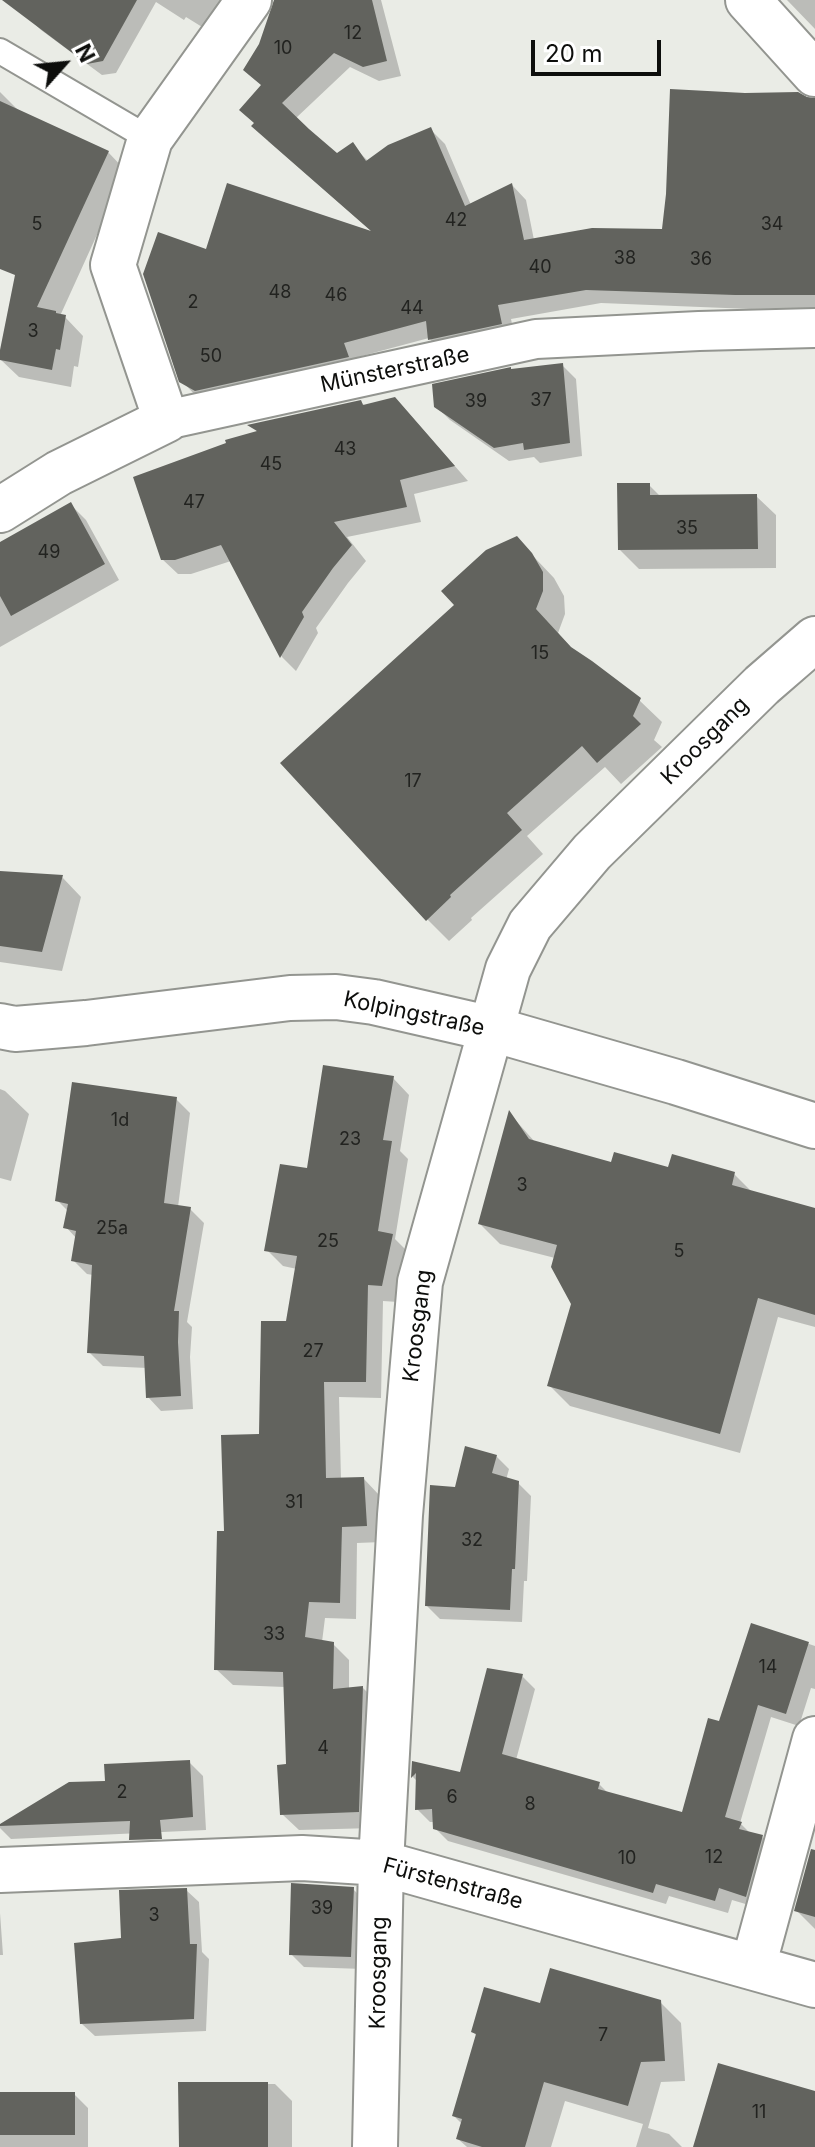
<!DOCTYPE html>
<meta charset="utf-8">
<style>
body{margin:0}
#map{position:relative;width:815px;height:2147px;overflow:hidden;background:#eaece6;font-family:Inter,sans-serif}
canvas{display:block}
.north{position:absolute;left:24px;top:24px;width:80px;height:80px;-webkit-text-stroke:6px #fff;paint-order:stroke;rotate:63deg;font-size:22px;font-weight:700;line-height:32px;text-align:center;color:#0d0e0c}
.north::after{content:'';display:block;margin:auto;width:28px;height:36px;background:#0d0e0c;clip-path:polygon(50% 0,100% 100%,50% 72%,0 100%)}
.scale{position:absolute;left:531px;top:40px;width:130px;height:36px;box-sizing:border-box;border:4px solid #0d0e0c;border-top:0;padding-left:10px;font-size:24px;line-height:28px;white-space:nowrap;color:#0d0e0c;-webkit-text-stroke:6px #fff;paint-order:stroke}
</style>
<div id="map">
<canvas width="815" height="2147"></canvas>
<div class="north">N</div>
<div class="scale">20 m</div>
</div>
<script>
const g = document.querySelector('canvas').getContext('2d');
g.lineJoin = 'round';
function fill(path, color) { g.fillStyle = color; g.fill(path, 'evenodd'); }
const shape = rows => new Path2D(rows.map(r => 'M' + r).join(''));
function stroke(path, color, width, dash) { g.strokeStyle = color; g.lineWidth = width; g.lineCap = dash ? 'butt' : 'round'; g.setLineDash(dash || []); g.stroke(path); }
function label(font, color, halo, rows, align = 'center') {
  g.font = font + ' Inter,sans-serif'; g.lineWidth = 7; g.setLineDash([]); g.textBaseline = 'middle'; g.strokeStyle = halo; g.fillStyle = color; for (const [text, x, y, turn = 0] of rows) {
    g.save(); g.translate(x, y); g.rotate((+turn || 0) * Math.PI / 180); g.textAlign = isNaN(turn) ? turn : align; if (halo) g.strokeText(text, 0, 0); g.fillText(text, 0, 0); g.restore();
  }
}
const shadow = shape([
 [46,0,226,0,215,35,186,17,184,20,156,2,116,73,102,75,41,30,29,18],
 [276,0,381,0,401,76,379,81,350,67,296,118,337,156,352,145,368,161,430,129,445,144,471,205,512,185,526,200,534,240,664,231,815,100,815,308,750,309,601,303,511,319,515,338,444,354,429,338,358,357,362,372,196,396,181,380,207,251,376,235,268,141,260,44],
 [787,0,815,0,815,29],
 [0,92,45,137,108,152,126,171,60,316,65,317,83,336,78,367,74,366,71,387,19,377,0,359,41,157,0,242],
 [562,365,576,379,582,456,540,463,534,457,509,461,450,420,436,406],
 [361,402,366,407,410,415,468,481,414,494,421,522,347,537,366,561,348,583,316,628,318,633,296,671,282,657,231,561,191,574,178,574,162,559,258,432,251,426],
 [649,485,661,497,756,496,776,515,776,568,639,569,619,549],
 [70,504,86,520,119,580,0,647,0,544],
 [516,538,554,578,564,596,565,614,558,633,575,652,639,700,662,722,654,740,662,747,621,784,605,767,527,836,543,854,471,918,472,920,449,941,427,919,457,605],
 [0,873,62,877,81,897,62,971,0,962],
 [393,1078,409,1095,400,1151,408,1159,395,1239,408,1252,398,1302,383,1301,381,1398,339,1397,341,1480,364,1479,380,1496,382,1542,357,1543,356,1619,325,1618,322,1642,333,1644,349,1660,349,1689,363,1688,379,1704,374,1828,299,1830,282,1814,288,1766,285,1687,233,1685,216,1669,226,1532,261,1436,287,1323,297,1269,283,1266,267,1250,309,1171],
 [0,1089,5,1091,29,1114,11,1181,0,1178],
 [176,1099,190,1113,178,1207,190,1209,204,1223,187,1322,192,1327,190,1357,193,1409,161,1411,148,1397,147,1368,103,1366,89,1352,93,1275,87,1274,73,1260,77,1239,66,1227,69,1212,58,1201],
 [510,1114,535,1142,612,1165,734,1174,753,1193,815,1210,815,1327,778,1317,740,1453,570,1406,550,1386,573,1303,555,1258,500,1244,480,1224],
 [496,1456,509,1469,506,1480,518,1483,531,1496,527,1581,524,1581,522,1622,440,1619,427,1606,456,1489],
 [752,1625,815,1646,815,1689,811,1688,799,1726,771,1717,740,1823,751,1834,762,1837,775,1850,759,1908,732,1900,728,1913,669,1896,666,1904,448,1841,435,1828,434,1822,430,1822,417,1809,418,1782,413,1777,413,1763,461,1774,488,1670,522,1676,535,1689,516,1760,599,1784,610,1795,683,1815,720,1724],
 [189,1762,203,1776,206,1830,11,1839,0,1828,0,1826,108,1783],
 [815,1852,815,1929,796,1910],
 [353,1889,366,1902,363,1969,304,1967,291,1954],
 [186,1890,199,1902,202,1952,209,1959,206,2031,95,2036,82,2024,124,1940],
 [0,1913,3,1955,0,1955],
 [660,2002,681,2023,685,2081,661,2082,648,2128,669,2134,682,2147,636,2147,643,2124,565,2101,551,2147,467,2147,458,2139,462,2124,454,2116,477,2036,473,2032,541,2006],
 [180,2084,275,2084,292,2101,292,2147,181,2147],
 [0,2094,74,2094,88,2108,88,2147,0,2147]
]);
const building = shape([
 [2,0,137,0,103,61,87,64],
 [274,0,372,0,387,61,363,67,334,53,282,103,309,129,337,153,353,142,366,161,388,145,431,127,465,206,512,183,524,240,592,228,662,229,666,194,670,89,745,93,798,92,807,97,815,98,815,295,735,295,586,290,498,305,502,324,428,340,426,321,344,343,349,357,195,391,179,382,143,274,158,232,206,249,227,183,371,231,251,126,254,123,239,110,261,85,243,70,259,44],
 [0,101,109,151,37,307,56,311,56,313,66,315,60,350,56,349,52,370,0,360,0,350,15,275,0,269],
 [563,363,570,443,524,450,523,443,494,448,434,407,432,384,511,367,511,369],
 [395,397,455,466,400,480,407,507,334,522,352,545,333,568,302,612,304,617,280,658,221,545,175,560,161,560,133,477,226,443,225,440,257,431,247,425,361,400,363,405],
 [617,483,650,483,650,495,757,494,758,549,618,550],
 [71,502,105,564,11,616,0,596,0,542],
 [517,536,532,553,543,572,543,591,536,609,571,647,592,661,641,698,633,716,641,724,597,763,582,746,507,813,522,830,450,895,451,897,426,921,280,763,454,605,441,591,486,550],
 [0,871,63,875,42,952,0,946],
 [323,1065,394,1076,383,1140,392,1141,378,1231,393,1234,382,1286,368,1285,366,1382,324,1382,326,1478,364,1477,367,1526,342,1527,340,1603,309,1602,305,1637,334,1642,333,1689,363,1686,359,1812,280,1815,277,1765,286,1764,283,1672,214,1670,217,1531,224,1531,221,1435,259,1434,261,1321,286,1321,297,1256,264,1251,280,1164,307,1168],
 [72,1082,177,1097,164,1203,191,1207,174,1311,179,1311,178,1342,181,1396,146,1398,144,1356,87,1353,92,1265,71,1261,76,1231,63,1228,68,1204,55,1201],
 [509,1110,529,1139,611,1162,614,1152,668,1167,672,1154,735,1172,732,1185,815,1208,815,1315,758,1298,720,1434,547,1386,571,1304,551,1267,557,1245,478,1224],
 [465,1446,497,1455,492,1473,519,1481,515,1569,512,1569,510,1610,425,1606,430,1485,455,1487],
 [751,1623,809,1642,786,1714,758,1705,725,1817,742,1822,739,1829,763,1835,746,1897,719,1888,715,1901,656,1884,653,1893,433,1829,432,1809,415,1810,416,1773,411,1778,412,1761,460,1772,487,1668,523,1674,502,1754,600,1782,598,1789,682,1812,708,1718,719,1721],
 [190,1760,193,1817,160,1820,162,1839,129,1840,130,1821,0,1826,0,1824,69,1782,105,1781,104,1764],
 [811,1849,815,1850,815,1917,794,1911],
 [291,1883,354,1887,351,1957,289,1955],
 [187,1888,190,1944,197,1944,194,2019,80,2024,74,1943,121,1938,119,1890],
 [550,1968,661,2000,665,2061,641,2062,628,2106,544,2082,525,2147,482,2147,456,2139,462,2119,452,2116,476,2034,471,2032,484,1987,540,2003],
 [718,2063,815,2091,815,2147,693,2147],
 [178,2082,268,2082,268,2147,179,2147],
 [0,2092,75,2092,75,2135,0,2135]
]);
const service = shape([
 [0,51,150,139]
]);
const pedestrian = shape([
 [166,420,536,339,699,331,815,328]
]);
const minor = shape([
 [748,0,815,74],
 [0,510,59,473,166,420,113,265,150,139,249,0],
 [0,1870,302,1858,381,1863,815,1985],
 [753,1967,815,1739],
 [375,2147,381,1863,400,1515,420,1282,508,969,530,925,592,852,762,685,815,639]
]);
const tertiary = shape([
 [0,1026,15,1029,86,1023,290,998,336,997,374,1002,492,1029,676,1082,815,1126]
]);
const numberNames = [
 ["12",353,34],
 ["10",283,49],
 ["42",456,221],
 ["5",37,225],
 ["34",772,225],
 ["38",625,259],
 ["36",701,260],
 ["40",540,268],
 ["48",280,293],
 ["46",336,296],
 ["2",193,303],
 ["44",412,309],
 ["3",33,332],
 ["50",211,357],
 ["37",541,401],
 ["39",476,402],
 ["43",345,450],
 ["45",271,465],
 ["47",194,503],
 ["35",687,529],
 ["49",49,553],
 ["15",540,654],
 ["17",413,782],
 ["1d",120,1121],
 ["23",350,1140],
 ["3",522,1186],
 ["25a",112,1229],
 ["25",328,1242],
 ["5",679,1252],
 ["27",313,1352],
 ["31",294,1503],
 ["32",472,1541],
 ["33",274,1635],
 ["14",768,1668],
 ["4",323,1749],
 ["2",122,1793],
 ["6",452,1798],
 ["8",530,1805],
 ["12",714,1858],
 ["10",627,1859],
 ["39",322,1909],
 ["3",154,1916],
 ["7",603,2036],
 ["11",759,2113]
];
const streetNames = [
 ["Münsterstraße",395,370,-12],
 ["Kroosgang",705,741,-45],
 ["Kolpingstraße",414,1014,12],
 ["Kroosgang",418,1326,-83],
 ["Fürstenstraße",453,1884,15],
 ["Kroosgang",379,1973,-89]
];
fill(shadow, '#0003');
fill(building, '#62635e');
stroke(service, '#939590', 28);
stroke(pedestrian, '#939590', 42);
stroke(minor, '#939590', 48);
stroke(tertiary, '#939590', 48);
stroke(service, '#fff', 24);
stroke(pedestrian, '#fff', 38);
stroke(minor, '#fff', 44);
stroke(tertiary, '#fff', 44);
label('18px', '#222320', null, numberNames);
label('22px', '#0d0e0c', '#fff', streetNames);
</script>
